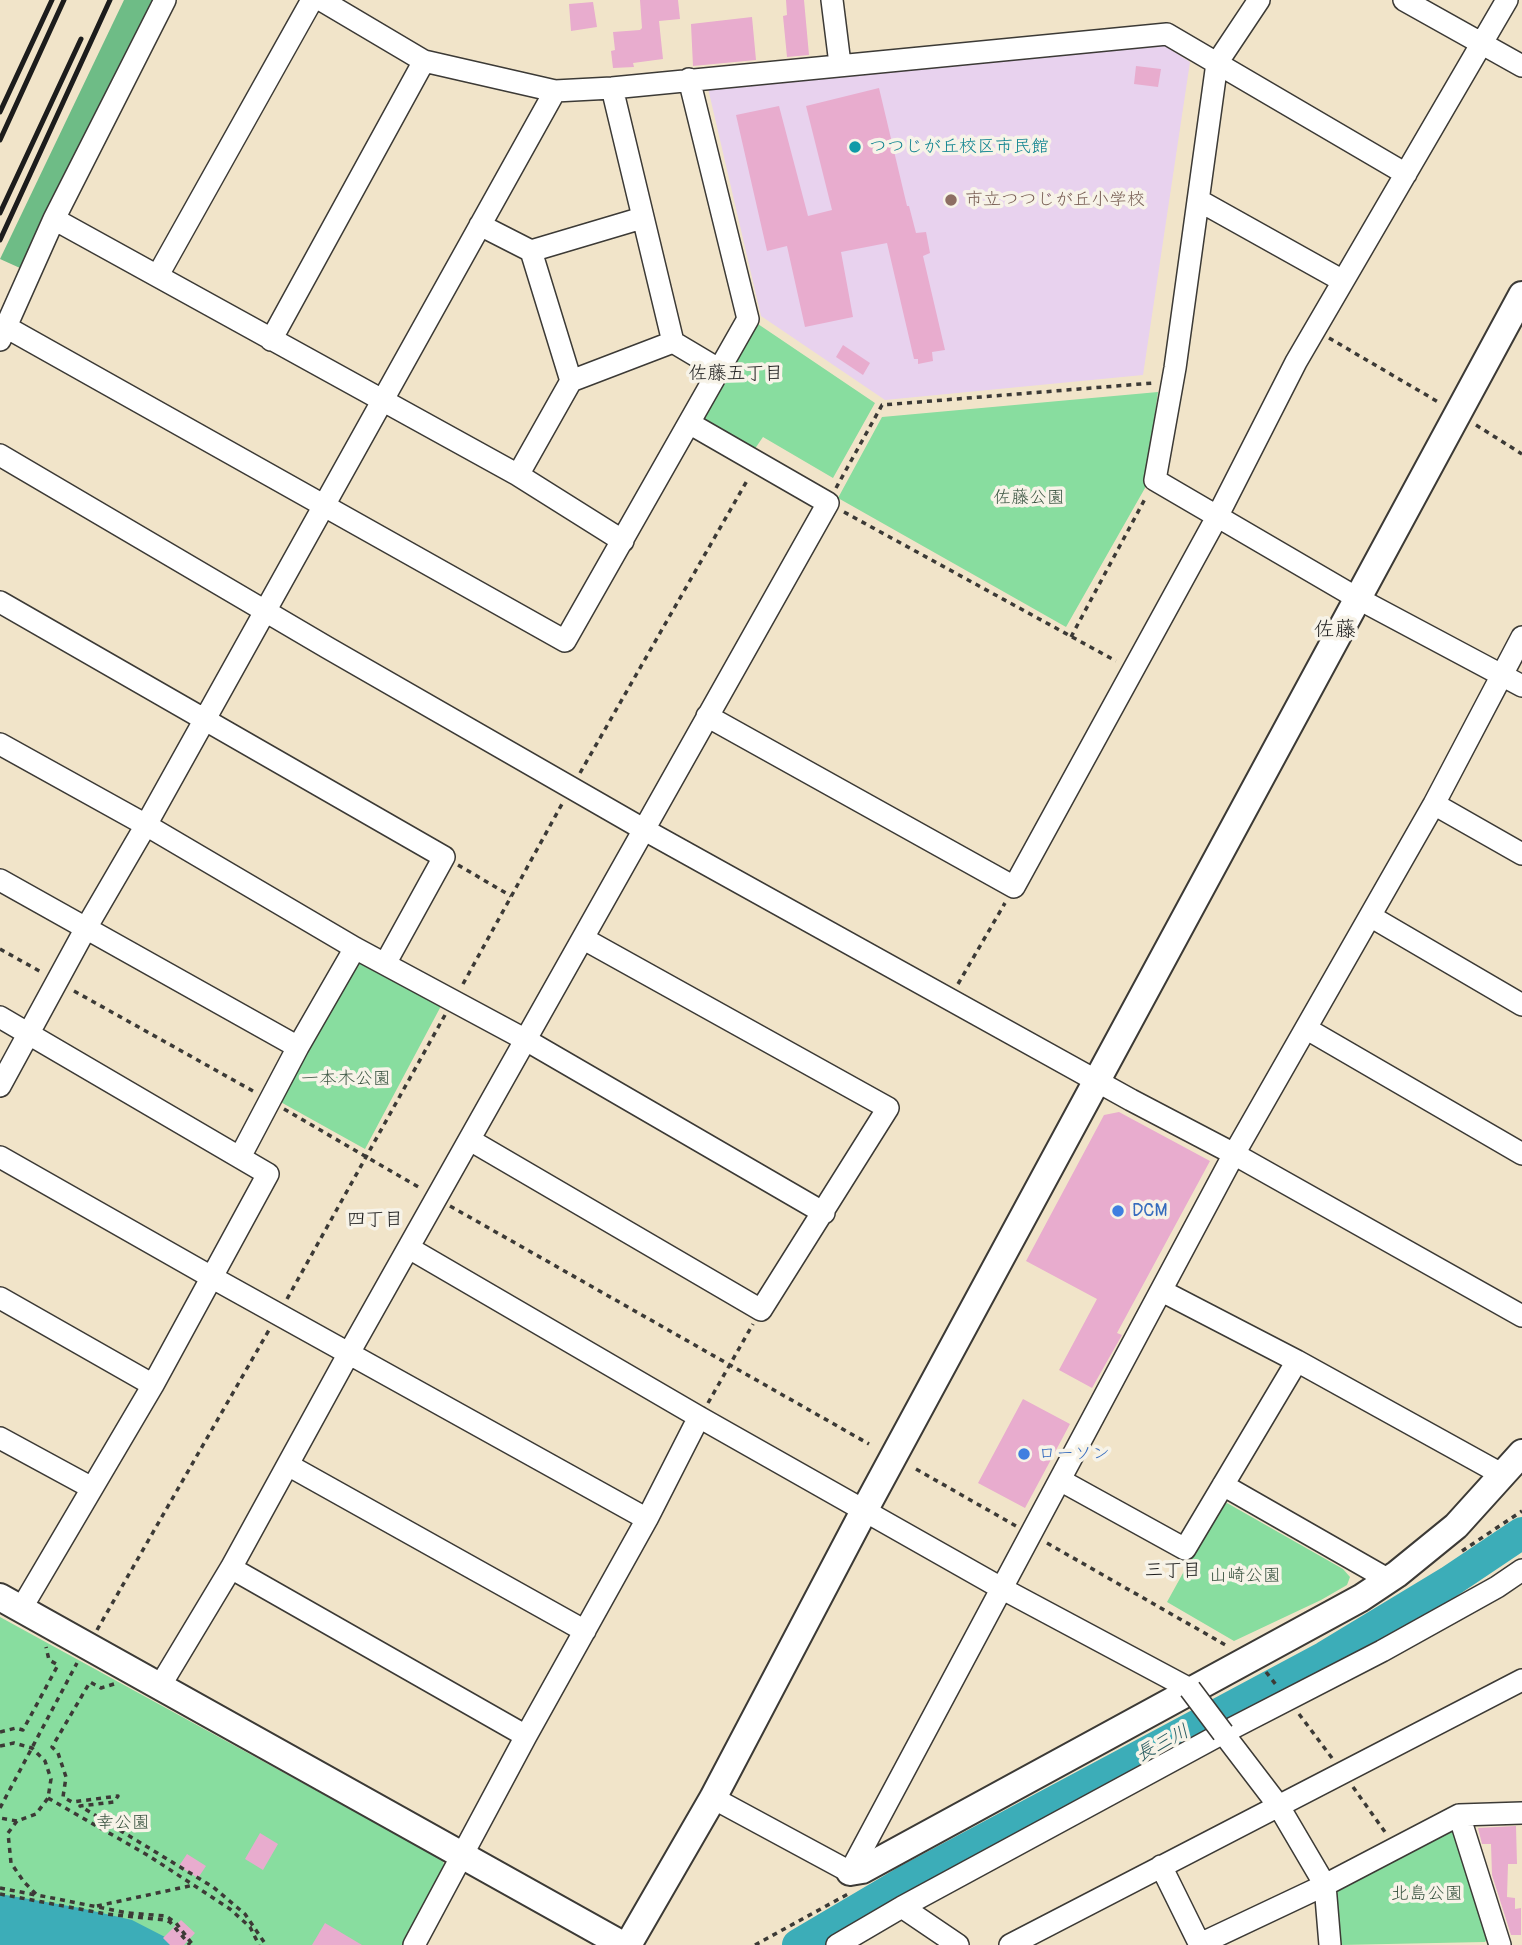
<!DOCTYPE html>
<meta charset="utf-8">
<style>
body{margin:0}
canvas{display:block;background:#f1e4c9}
</style>
<canvas width="1522" height="1945"></canvas>
<script>
const g = document.querySelector('canvas').getContext('2d');
g.lineJoin = 'round';
function fill(path, color) { g.fillStyle = color; g.fill(path, 'evenodd'); }
const shape = rows => new Path2D(rows.map(r => 'M' + r).join(''));
function stroke(path, color, width, dash) { g.strokeStyle = color; g.lineWidth = width; g.lineCap = dash ? 'butt' : 'round'; g.setLineDash(dash || []); g.stroke(path); }
function label(font, color, halo, rows, align = 'center') {
  g.font = font + ' Pangolin,"Klee One",sans-serif'; g.lineWidth = 7; g.setLineDash([]); g.textBaseline = 'middle'; g.strokeStyle = halo; g.fillStyle = color; for (const [text, x, y, turn = 0] of rows) {
    g.save(); g.translate(x, y); g.rotate((+turn || 0) * Math.PI / 180); g.textAlign = isNaN(turn) ? turn : align; if (halo) g.strokeText(text, 0, 0); g.fillText(text, 0, 0); g.restore();
  }
}
const built = shape([
 [1159,42,1190,62,1143,375,885,400,761,316,707,84]
]);
const green = shape([
 [755,322,875,403,833,478,763,437,752,453,706,425,703,415],
 [1158,392,1145,488,1066,627,838,498,882,417],
 [359,961,441,1006,365,1149,277,1100],
 [1227,1503,1343,1569,1350,1577,1347,1585,1321,1600,1234,1641,1167,1602,1220,1506],
 [0,1617,443,1860,445,1870,405,1945,0,1945],
 [1450,1827,1458,1831,1491,1934,1485,1942,1339,1945,1334,1888]
]);
const forest = shape([
 [124,0,153,0,20,268,0,259]
]);
const water = shape([
 [0,1894,80,1908,132,1920,165,1937,175,1945,0,1945]
]);
const river = shape([
 [798,1945,908,1880,1325,1657,1449,1582,1522,1533]
]);
const building = shape([
 [640,0,678,0,680,19,659,21,663,59,633,63,634,67,613,68,611,51,615,50,613,32,640,30,642,28],
 [786,0,804,0,809,55,787,57,783,16,787,15],
 [593,2,597,27,571,31,569,4],
 [752,17,756,60,693,66,691,24],
 [1136,66,1161,69,1158,87,1134,84],
 [879,88,907,206,909,206,916,233,926,232,930,253,923,256,945,350,932,352,933,361,918,364,918,359,914,359,887,243,841,252,853,317,805,327,787,246,767,251,736,115,779,106,808,216,832,210,806,106],
 [843,345,870,363,863,375,836,357],
 [1119,1112,1210,1161,1117,1333,1122,1335,1092,1388,1059,1370,1097,1299,1026,1261,1104,1115],
 [1023,1399,1070,1424,1025,1508,978,1483],
 [1516,1826,1517,1864,1508,1864,1507,1897,1515,1898,1515,1909,1521,1908,1521,1935,1511,1935,1492,1875,1491,1844,1482,1844,1478,1828],
 [260,1833,278,1844,263,1870,245,1859],
 [187,1854,206,1866,198,1878,179,1866],
 [181,1920,195,1933,184,1945,170,1945,163,1938],
 [325,1923,362,1945,312,1945]
]);
const path = shape([
 [1329,338,1440,403],
 [1476,425,1522,454],
 [836,488,882,405,1153,383],
 [844,512,1116,661],
 [1071,637,1146,497],
 [580,773,748,479],
 [458,865,511,896],
 [0,949,43,973],
 [463,984,562,804],
 [958,984,1005,903],
 [74,991,253,1091],
 [284,1109,420,1188],
 [450,1206,869,1444],
 [287,1299,445,1015],
 [708,1403,753,1324],
 [916,1469,1016,1526],
 [1047,1543,1229,1647],
 [1462,1551,1522,1511],
 [97,1630,269,1330],
 [1266,1672,1277,1686],
 [114,1684,101,1688,90,1682,52,1747,58,1753,66,1777,63,1797,72,1802,118,1796,114,1802,80,1806,213,1887,245,1914,266,1945],
 [1299,1714,1332,1758],
 [0,1732,16,1728,23,1730,58,1665,49,1660,46,1647],
 [0,1746,14,1743,32,1748,45,1761,51,1779,48,1798,36,1814,17,1821,0,1818],
 [1353,1787,1385,1832],
 [48,1798,149,1856,230,1909,250,1927,259,1945],
 [0,1808,77,1663],
 [17,1821,8,1833,11,1863,24,1882,37,1895,128,1913,166,1916,176,1923,193,1945],
 [0,1888,36,1895],
 [0,1894,106,1914,165,1920,170,1922,190,1945],
 [97,1906,194,1885],
 [755,1945,848,1894]
]);
const minor = shape([
 [321,0,424,61,555,91,612,88,1167,34,1406,174],
 [832,0,840,64],
 [1259,0,1217,63,1175,368,1155,480,1357,598,1522,686],
 [1404,0,1522,66],
 [612,88,673,342,720,370],
 [1198,200,1343,281],
 [54,219,518,475,623,541],
 [480,225,531,251,642,218],
 [531,251,571,381],
 [158,275,312,0],
 [6,327,565,641,748,319,689,79],
 [0,340,54,219,165,0],
 [271,340,424,61],
 [0,455,328,648,643,829,1131,1100,1234,1154,1522,1316],
 [518,475,571,381,673,342],
 [0,602,444,857,385,964],
 [707,716,1014,887,1217,517,1296,362,1507,0],
 [0,744,146,825,355,948,526,1040,824,1213],
 [1434,804,1522,854],
 [0,880,298,1047],
 [1370,916,1522,1005],
 [0,1017,268,1174,153,1385,21,1609],
 [1307,1029,1522,1154],
 [0,1086,86,928,146,825,555,91],
 [470,1140,761,1310,888,1108,584,939],
 [0,1157,213,1278,647,1519],
 [240,1157,298,1047,355,948],
 [409,1248,699,1417,1001,1588,1190,1689],
 [1162,1291,1297,1361,1503,1475],
 [0,1298,153,1385],
 [0,1438,92,1488],
 [288,1465,585,1631],
 [1060,1480,1185,1549,1297,1361],
 [1223,1485,1389,1580],
 [231,1568,526,1736],
 [160,1686,231,1568,349,1353,828,503,689,423],
 [1223,1733,1278,1805,1325,1885,1330,1945],
 [713,1798,850,1872,1234,1154,1434,804,1522,637],
 [1459,1815,1500,1945],
 [1161,1866,1200,1945],
 [902,1907,958,1945],
 [1200,1944,1325,1885,1459,1815,1522,1813],
 [414,1945,526,1736,647,1519,699,1417],
 [837,1945,902,1907,1223,1733,1382,1651,1497,1587,1522,1570],
 [1010,1945,1522,1680]
]);
const tertiary = shape([
 [0,1597,623,1945],
 [850,1872,862,1870,1361,1598,1397,1574,1456,1526,1522,1453],
 [628,1945,713,1798,864,1511,1522,295]
]);
const rail = shape([
 [0,112,52,0],
 [0,140,64,0],
 [0,213,81,39],
 [0,240,110,0]
]);
const minorBridge = shape([
 [1190,1689,1223,1733]
]);
const markers = [
 [855,147,7,"#0f9aa8"],
 [951,200,7,"#8d6e63"],
 [1118,1211,7,"#3f7fe0"],
 [1024,1454,7,"#3f7fe0"]
];
const cultureNames = [
 ["つつじが丘校区市民館",869,147]
];
const educationNames = [
 ["市立つつじが丘小学校",965,200]
];
const parkNames = [
 ["佐藤公園",1029,498],
 ["一本木公園",346,1079],
 ["山崎公園",1245,1576],
 ["幸公園",123,1823],
 ["北島公園",1427,1894]
];
const shopNames = [
 ["DCM",1132,1211],
 ["ローソン",1038,1454]
];
const neighbourhoodNames = [
 ["佐藤五丁目",736,374],
 ["四丁目",375,1220],
 ["三丁目",1173,1571]
];
const waterNames = [
 ["長三川",1163,1744,-28]
];
const quarterNames = [
 ["佐藤",1335,631]
];
fill(built, '#e8d2ee');
fill(green, '#88dd9f');
fill(forest, '#6ebc86');
fill(water, '#3cadb8');
stroke(river, '#3cadb8', 32);
fill(building, '#e8acce');
stroke(minor, '#3c3a36', 24);
stroke(tertiary, '#3c3a36', 30);
stroke(path, '#3c3a36', 3.5, [5, 5]);
stroke(minor, '#fff', 21);
stroke(tertiary, '#fff', 26);
stroke(rail, '#1c1c1c', 5);
stroke(minorBridge, '#3c3a36', 24, []);
stroke(minorBridge, '#fff', 21);
for (const [x, y, r, color] of markers) { const dot = new Path2D(); dot.arc(x, y, r, 0, 2 * Math.PI); g.fillStyle = color; g.fill(dot); stroke(dot, '#f7f3e8', 2.5); }
label('18px', '#0d838f', '#f7f3e8', cultureNames, 'left');
label('18px', '#785e54', '#f7f3e8', educationNames, 'left');
label('18px', '#3c5643', '#f7f3e8', parkNames);
label('18px', '#366cbe', '#f7f3e8', shopNames, 'left');
label('19px', '#1c1c1c', '#f7f3e8', neighbourhoodNames);
label('italic 19px', '#2a5d62', '#f7f3e8', waterNames);
label('21px', '#1c1c1c', '#f7f3e8', quarterNames);
</script>
